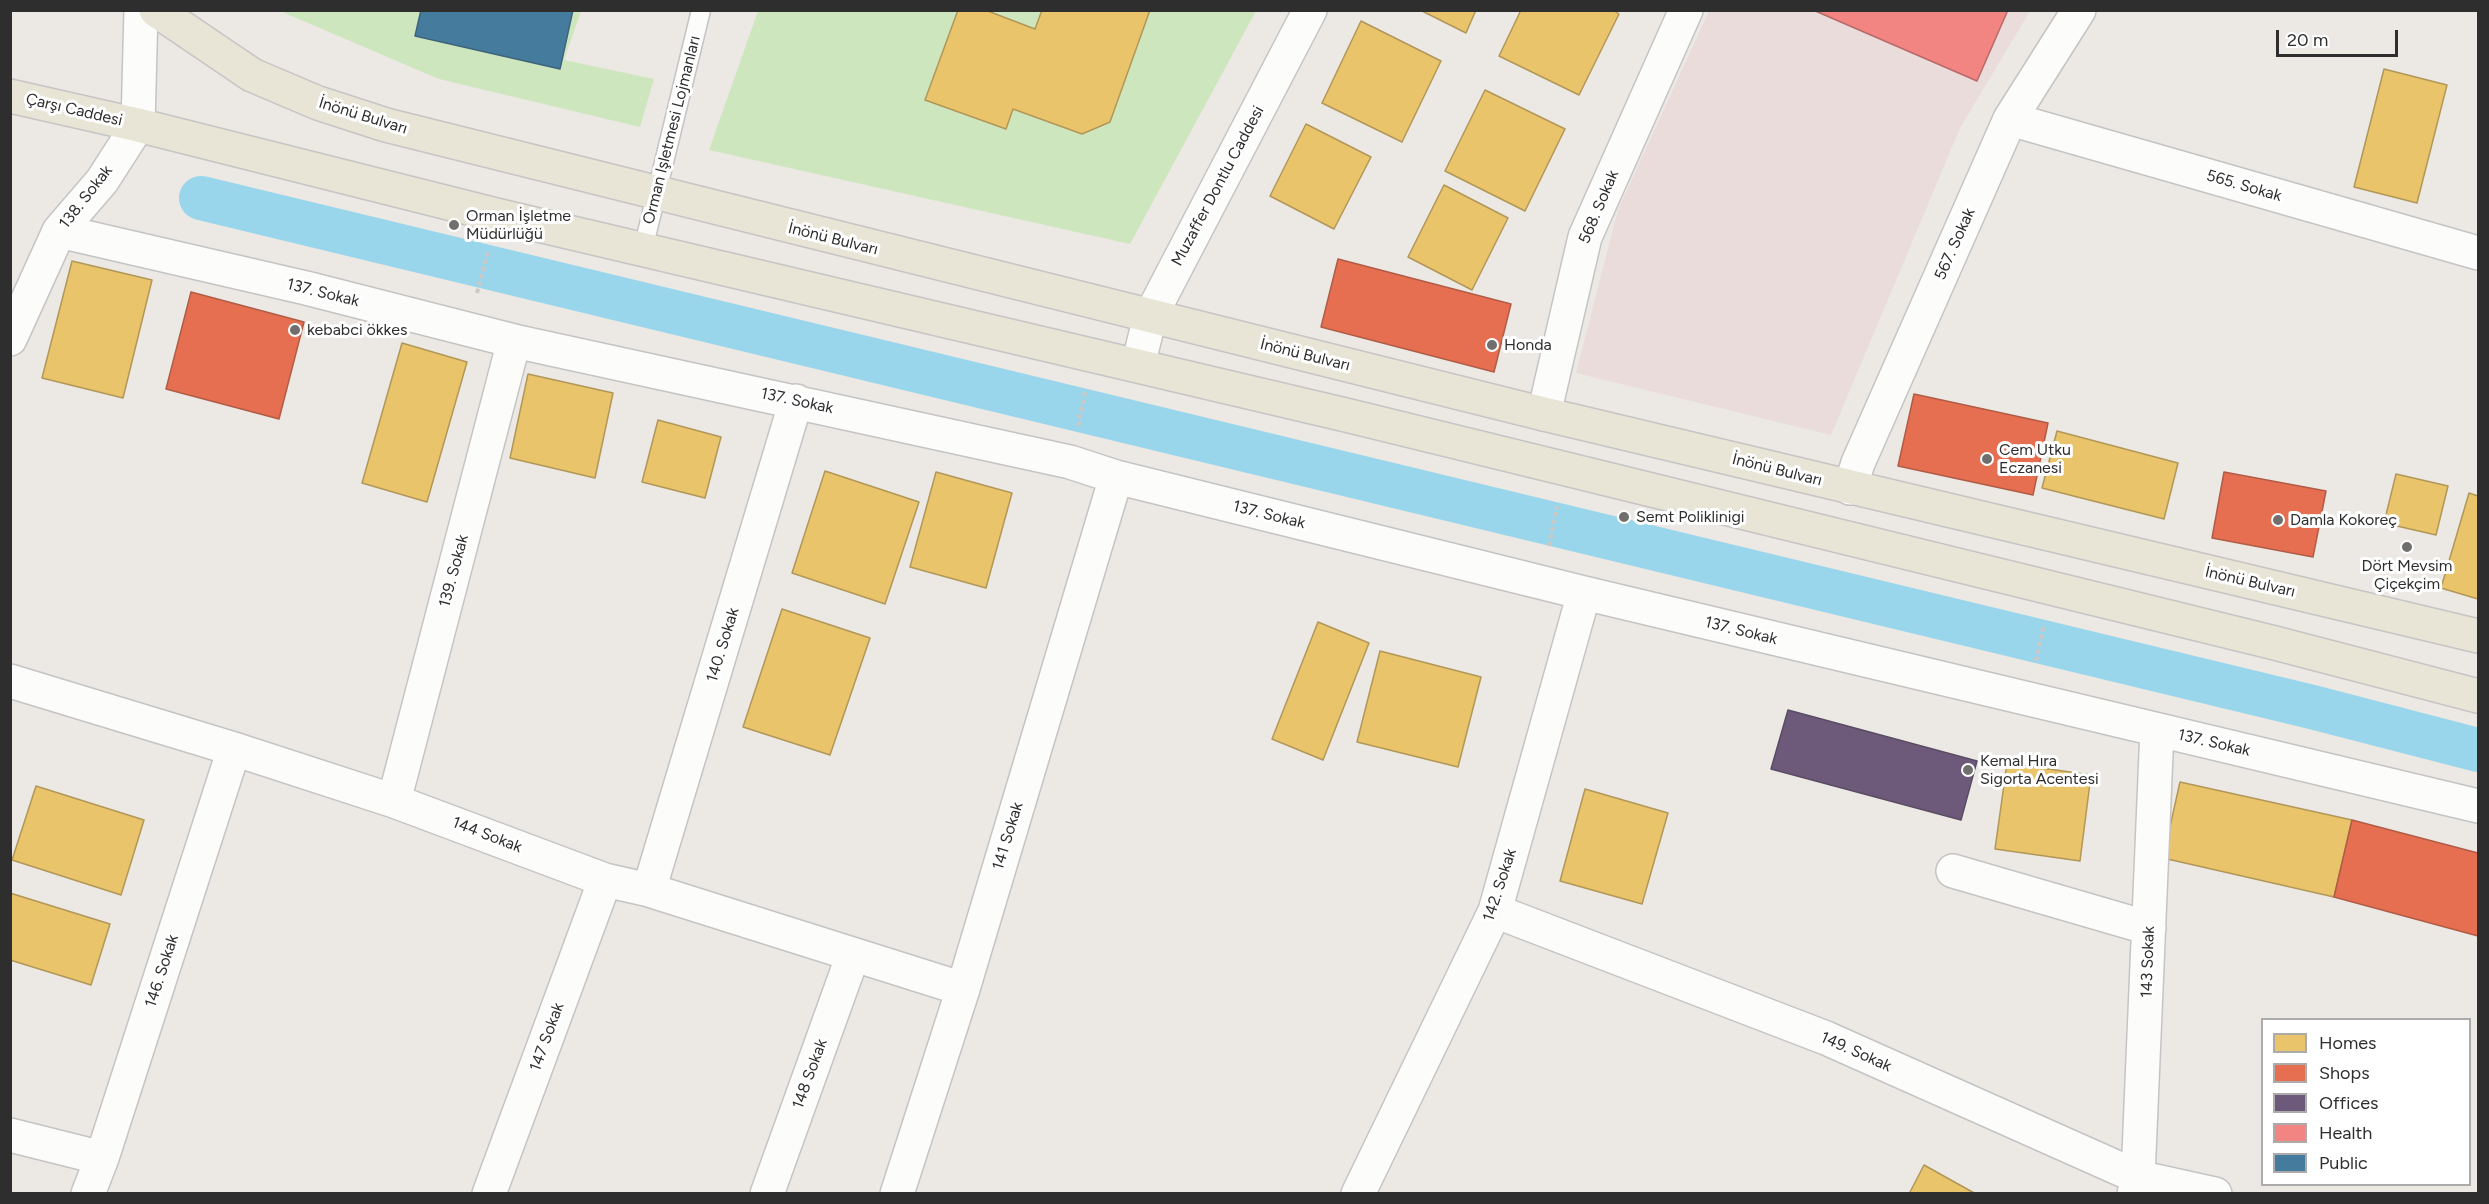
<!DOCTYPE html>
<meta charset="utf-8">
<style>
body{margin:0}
#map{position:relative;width:2489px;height:1204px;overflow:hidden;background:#ece8e4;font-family:Figtree,sans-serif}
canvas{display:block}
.frame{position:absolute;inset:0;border:12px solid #2e2e2e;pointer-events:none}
.legend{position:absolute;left:2261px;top:1018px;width:210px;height:168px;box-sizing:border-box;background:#fff;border:2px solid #ababab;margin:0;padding:8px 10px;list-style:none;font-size:18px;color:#2e2e2e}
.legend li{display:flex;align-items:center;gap:12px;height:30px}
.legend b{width:30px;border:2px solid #ababab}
.scale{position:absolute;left:2276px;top:30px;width:122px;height:27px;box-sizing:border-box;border:3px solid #2e2e2e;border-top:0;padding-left:8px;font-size:18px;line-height:21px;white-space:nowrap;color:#2e2e2e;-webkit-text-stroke:4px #fff;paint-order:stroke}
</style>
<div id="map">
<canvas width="2489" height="1204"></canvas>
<div class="frame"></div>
<ul class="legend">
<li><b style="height:16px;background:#e9c46a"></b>Homes</li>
<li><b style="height:16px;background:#e76f51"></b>Shops</li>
<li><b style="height:16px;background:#6d597a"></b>Offices</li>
<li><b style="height:16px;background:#f28482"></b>Health</li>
<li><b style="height:16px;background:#457b9d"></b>Public</li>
</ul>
<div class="scale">20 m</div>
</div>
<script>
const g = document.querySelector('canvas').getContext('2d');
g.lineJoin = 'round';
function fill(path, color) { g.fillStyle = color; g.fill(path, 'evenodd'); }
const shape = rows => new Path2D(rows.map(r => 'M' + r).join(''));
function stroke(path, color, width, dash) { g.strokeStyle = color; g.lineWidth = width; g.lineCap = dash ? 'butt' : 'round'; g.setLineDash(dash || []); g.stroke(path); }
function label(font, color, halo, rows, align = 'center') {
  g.font = font + ' Figtree,sans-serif'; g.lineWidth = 6; g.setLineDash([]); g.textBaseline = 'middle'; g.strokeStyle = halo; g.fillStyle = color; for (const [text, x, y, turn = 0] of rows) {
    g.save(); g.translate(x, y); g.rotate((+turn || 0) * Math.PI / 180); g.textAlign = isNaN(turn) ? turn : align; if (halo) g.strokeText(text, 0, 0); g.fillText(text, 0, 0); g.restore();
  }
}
const medical = shape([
 [1709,11,2030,11,1960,128,1831,435,1576,373,1618,210]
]);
const green = shape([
 [280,11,581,11,564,60,654,79,640,127,439,79],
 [758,11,1256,11,1130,244,709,150]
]);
const homes = shape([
 [958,10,985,10,1035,29,1042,10,1150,10,1110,122,1082,134,1013,109,1006,129,925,100,958,10],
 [1420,10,1476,10,1466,33,1420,10],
 [1521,10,1613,10,1619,14,1579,95,1499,56,1521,10],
 [1361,21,1441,61,1402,142,1322,103,1361,21],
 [2384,69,2447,85,2417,203,2354,187,2384,69],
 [1485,90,1565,129,1525,211,1445,171,1485,90],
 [1306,124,1371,157,1334,229,1270,196,1306,124],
 [1444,185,1508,218,1472,290,1408,257,1444,185],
 [72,261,152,280,123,398,42,378,72,261],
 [402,343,467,362,427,502,362,483,402,343],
 [528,374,613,393,595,478,510,458,528,374],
 [658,420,721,437,705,498,642,482,658,420],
 [2057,431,2178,463,2164,519,2042,488,2057,431],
 [825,471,919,502,885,604,792,573,825,471],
 [936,472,1012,493,986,588,910,567,936,472],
 [2396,474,2448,486,2436,535,2384,523,2396,474],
 [2469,493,2478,496,2478,599,2441,588,2469,493],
 [782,609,870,638,830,755,743,727,782,609],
 [1318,622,1369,643,1323,760,1272,739,1318,622],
 [1380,651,1481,677,1458,767,1357,742,1380,651],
 [2007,763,2091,775,2080,861,1995,849,2007,763],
 [2180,782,2352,820,2334,897,2163,858,2180,782],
 [36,786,144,820,121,895,12,860,36,786],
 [1585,789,1668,813,1642,904,1560,881,1585,789],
 [10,893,110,924,91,985,10,960,10,893],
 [1924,1165,1976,1194,1909,1194,1924,1165]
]);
const shops = shape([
 [1338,259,1511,304,1494,372,1321,327,1338,259],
 [191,292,304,322,279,419,166,389,191,292],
 [1914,394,2048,423,2033,495,1898,466,1914,394],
 [2224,472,2326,491,2313,557,2212,538,2224,472],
 [2352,820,2478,853,2478,936,2334,897,2352,820]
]);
const offices = shape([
 [1788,710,1977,761,1961,820,1771,769,1788,710]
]);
const health = shape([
 [1813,10,2008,10,1977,81,1813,10]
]);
const public = shape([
 [421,10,573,10,560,69,415,36,421,10]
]);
const canal = shape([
 [201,198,2312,707,2478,750]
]);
const path = shape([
 [477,293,488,251],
 [1078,426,1085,392],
 [1549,546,1557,506],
 [2036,661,2044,624]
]);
const lane = shape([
 [643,249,701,10]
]);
const street = shape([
 [2010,119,2478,253],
 [59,231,306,288,514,341,1070,462,1116,477,1584,593,2478,806],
 [10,339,59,231,102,181,138,125],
 [1544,414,1585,237,1686,10],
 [1850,488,1858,463,2010,119,2079,10],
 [10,681,234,749,394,801,605,880,649,890,963,989],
 [394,801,514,341],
 [1953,871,2149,928],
 [649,890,796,401],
 [1495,911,1826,1038,2138,1177,2215,1194],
 [10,1135,102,1158],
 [88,1194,102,1158,234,749],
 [489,1194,605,880],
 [767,1194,853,955],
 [897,1194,963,989,1116,477],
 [1358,1194,1495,911,1584,593],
 [2134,1194,2138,1177,2157,730]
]);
const secondary = shape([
 [138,125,141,10],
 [1138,365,1150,317,1310,10]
]);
const primary = shape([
 [156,10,252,75,318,103,386,125,1544,414,2478,636],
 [10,96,138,125,496,215,1350,416,2271,642,2478,696]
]);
const markers = [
 [454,225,6,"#706f6e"],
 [295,330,6,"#706f6e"],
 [1492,345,6,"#706f6e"],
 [1987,459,6,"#706f6e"],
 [1624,517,6,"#706f6e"],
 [2278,520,6,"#706f6e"],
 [2407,547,6,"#706f6e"],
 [1968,770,6,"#706f6e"]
];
const streetNames = [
 ["Çarşı Caddesi",74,110,13],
 ["İnönü Bulvarı",363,116,17],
 ["Orman Işletmesi Lojmanları",672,130,-76],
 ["Muzaffer Dontlu Caddesi",1218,186,-62],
 ["565. Sokak",2244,186,16],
 ["138. Sokak",86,197,-52],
 ["568. Sokak",1599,207,-67],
 ["İnönü Bulvarı",833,239,14],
 ["567. Sokak",1955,244,-66],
 ["137. Sokak",323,293,14],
 ["İnönü Bulvarı",1305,355,14],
 ["137. Sokak",797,401,12],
 ["İnönü Bulvarı",1777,470,14],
 ["137. Sokak",1269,515,14],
 ["139. Sokak",454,571,-75],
 ["İnönü Bulvarı",2250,582,13],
 ["137. Sokak",1741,631,14],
 ["140. Sokak",723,645,-73],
 ["137. Sokak",2214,743,13],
 ["144 Sokak",487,835,21],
 ["141 Sokak",1008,836,-73],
 ["142. Sokak",1500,885,-72],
 ["143 Sokak",2148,962,-88],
 ["146. Sokak",162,971,-72],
 ["147 Sokak",547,1037,-70],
 ["149. Sokak",1856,1052,24],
 ["148 Sokak",810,1074,-70]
];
const poiNames = [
 ["Orman İşletme",466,216],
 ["Müdürlüğü",466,234],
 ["kebabci ökkes",307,330],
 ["Honda",1504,345],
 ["Cem Utku",1999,450],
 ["Eczanesi",1999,468],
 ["Semt Poliklinigi",1636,517],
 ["Damla Kokoreç",2290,520],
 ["Dört Mevsim",2407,566,"center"],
 ["Çiçekçim",2407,584,"center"],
 ["Kemal Hıra",1980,761],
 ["Sigorta Acentesi",1980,779]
];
fill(medical, '#e9dcdb');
fill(green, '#cee6be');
fill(homes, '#e9c46a');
stroke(homes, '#b19758', 1.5);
fill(shops, '#e76f51');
stroke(shops, '#b05c46', 1.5);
fill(offices, '#6d597a');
stroke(offices, '#5a4c63', 1.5);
fill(health, '#f28482');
stroke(health, '#b76a69', 1.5);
fill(public, '#457b9d');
stroke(public, '#3e647c', 1.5);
stroke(canal, '#99d6ec', 44);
stroke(lane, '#c5c4c5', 21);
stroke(street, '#c5c4c5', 36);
stroke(secondary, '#c5c4c5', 36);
stroke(primary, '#c6c5c4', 36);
stroke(path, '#c9c9c8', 4, [4.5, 3]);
stroke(lane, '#fcfcfb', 18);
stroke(street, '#fcfcfb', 33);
stroke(secondary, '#fcfcfb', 33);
stroke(primary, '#e8e4d6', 33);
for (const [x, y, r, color] of markers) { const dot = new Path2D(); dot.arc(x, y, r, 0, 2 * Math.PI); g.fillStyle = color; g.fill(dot); stroke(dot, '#fff', 2); }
label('16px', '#2e2e2e', '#fff', streetNames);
label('16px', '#2e2e2e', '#fff', poiNames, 'left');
</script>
